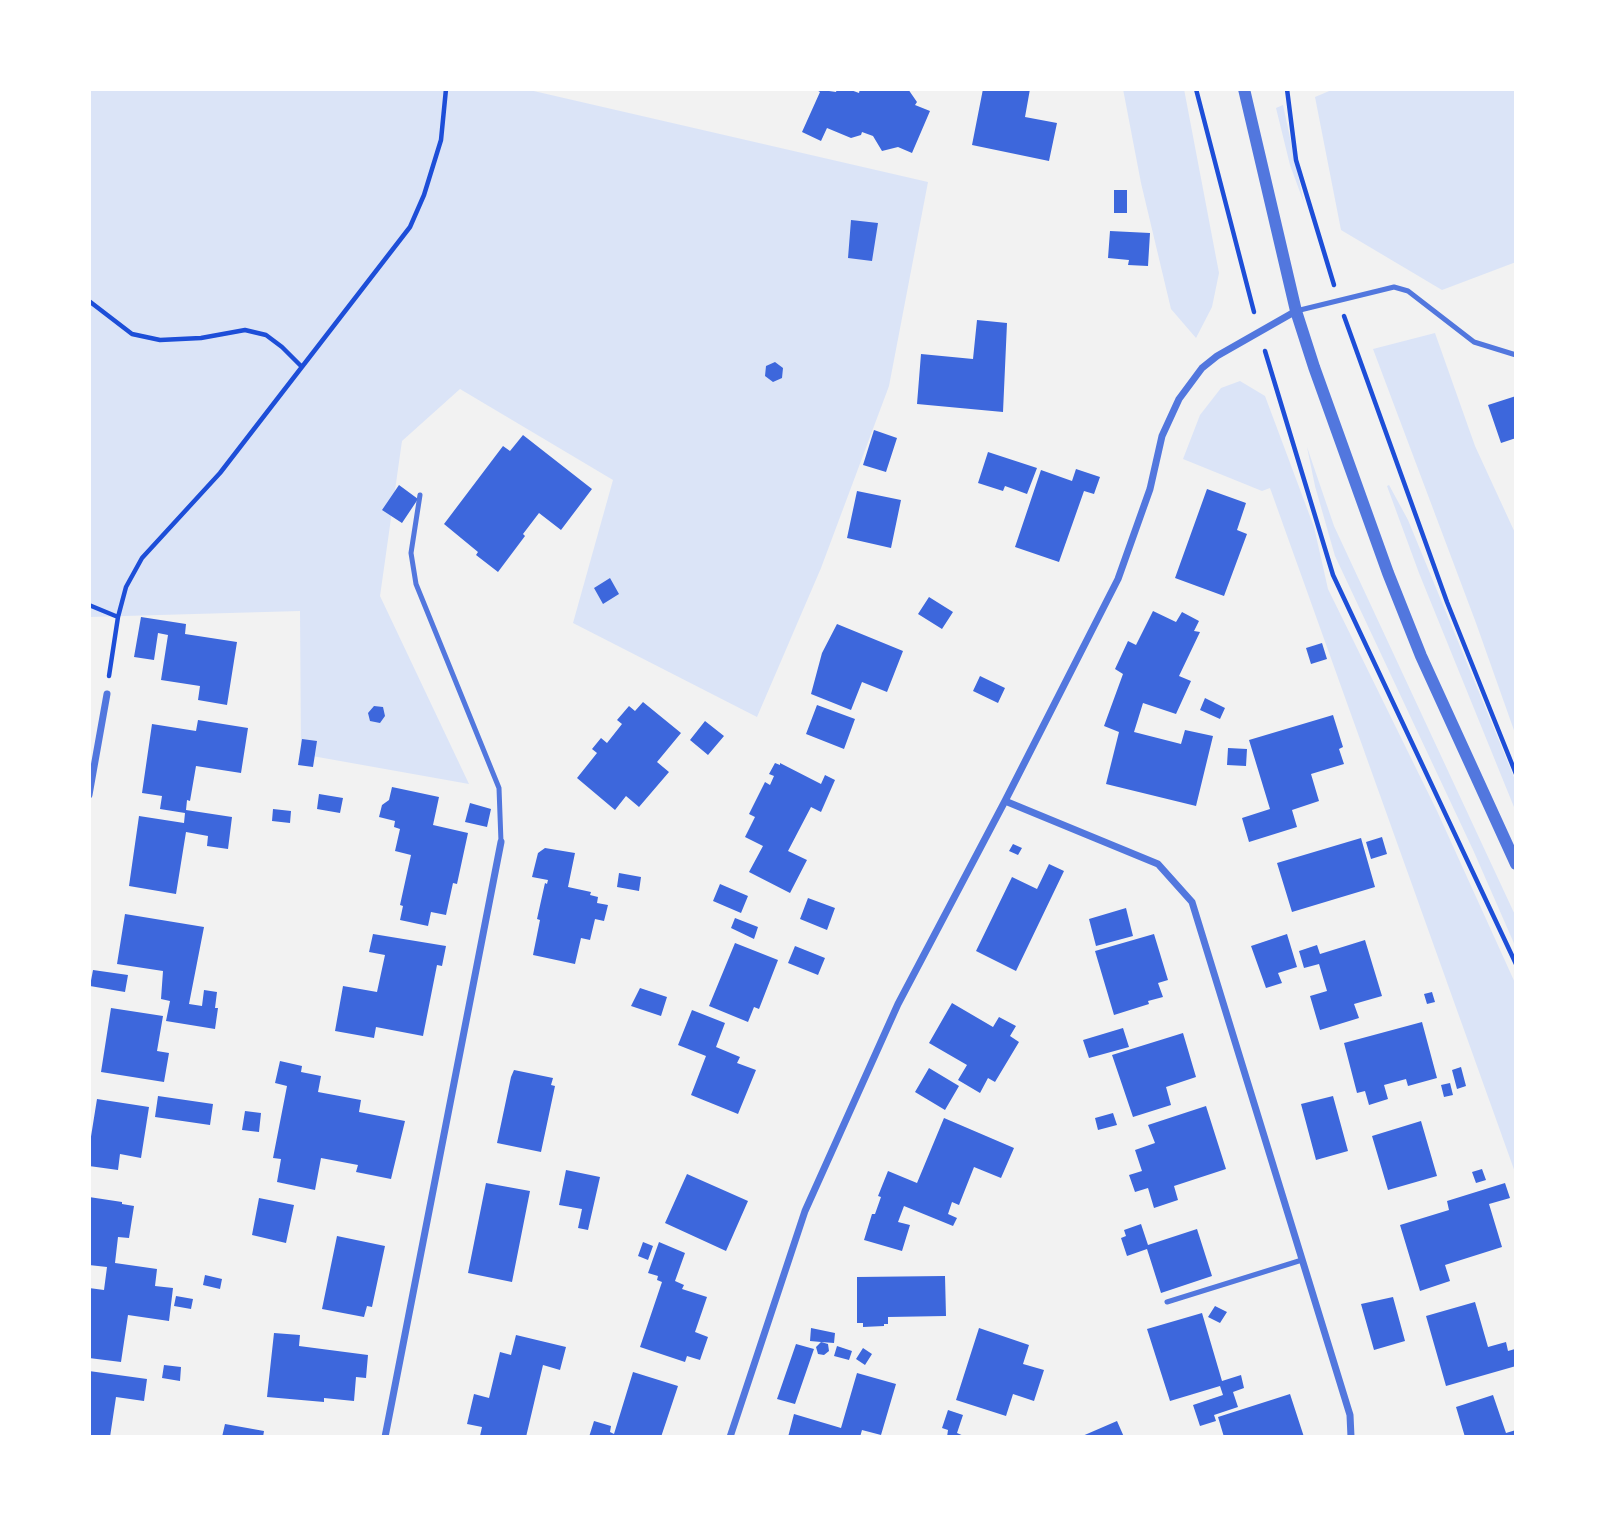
<!DOCTYPE html>
<style>
body{margin:0}
#map{position:relative;width:1605px;height:1526px;overflow:hidden;background:#f2f2f2;font-family:"Archivo Narrow",sans-serif}
canvas{display:block}
.frame{position:absolute;inset:0;border:91px solid #fff;pointer-events:none}
</style>
<div id="map">
<canvas width="1605" height="1526"></canvas>
<div class="frame"></div>
</div>
<script>
const g = document.querySelector('canvas').getContext('2d');
g.lineJoin = 'round';
function fill(path, color) { g.fillStyle = color; g.fill(path, 'evenodd'); }
const shape = rows => new Path2D(rows.map(r => 'M' + r).join(''));
function stroke(path, color, width, dash) { g.strokeStyle = color; g.lineWidth = width; g.lineCap = dash ? 'butt' : 'round'; g.setLineDash(dash || []); g.stroke(path); }
const green = shape([
 [89,89,525,89,928,182,889,386,821,568,757,717,573,623,613,480,460,389,402,441,380,596,469,784,301,754,300,611,89,617],
 [1123,89,1184,89,1219,273,1212,307,1196,338,1171,309,1141,183],
 [1334,89,1516,89,1516,262,1442,290,1341,230,1315,97],
 [1283,105,1304,203,1290,165,1276,108],
 [1435,333,1475,446,1516,535,1516,736,1476,623,1373,349],
 [1240,381,1265,396,1314,527,1328,589,1437,811,1516,985,1516,1175,1270,488,1262,491,1183,459,1200,415,1221,388],
 [1307,447,1334,526,1516,917,1516,948,1474,852,1335,556,1315,486],
 [1389,485,1408,520,1516,782,1516,812,1419,573,1387,486]
]);
const building = shape([
 [815,89,836,92,837,89,848,89,859,93,860,89,908,89,917,102,915,105,930,111,912,153,898,147,882,151,873,136,862,132,861,135,851,138,827,128,821,141,802,132,820,92],
 [983,89,1030,89,1025,117,1057,123,1049,161,972,145],
 [1114,190,1127,190,1127,213,1114,213],
 [851,220,878,223,872,261,848,258],
 [1110,231,1150,233,1148,266,1128,265,1129,260,1108,258],
 [977,320,1007,323,1003,412,917,404,921,354,973,359],
 [775,362,783,368,782,378,773,382,765,376,766,366],
 [1516,396,1516,438,1501,443,1488,405],
 [874,430,897,438,886,472,863,465],
 [523,435,592,489,561,530,539,513,523,534,525,536,498,572,476,555,478,552,444,524,503,446,510,451],
 [988,452,1037,468,1027,494,1005,486,1003,491,978,483],
 [1076,469,1100,477,1094,494,1084,491,1059,562,1015,547,1041,470,1072,481],
 [399,485,418,499,402,523,382,510],
 [1207,489,1246,503,1237,530,1247,534,1224,596,1175,578],
 [857,491,901,500,891,548,847,538],
 [610,578,619,594,603,604,594,588],
 [929,597,953,612,942,629,918,614],
 [1153,611,1176,622,1182,612,1199,621,1194,631,1200,632,1179,676,1191,681,1176,714,1143,703,1134,732,1181,744,1185,730,1213,736,1196,806,1106,784,1119,732,1104,726,1123,674,1115,669,1128,641,1136,645],
 [141,617,186,624,185,634,237,642,227,705,198,700,200,686,161,680,168,635,158,633,154,660,134,657],
 [837,624,903,651,887,692,862,682,851,710,811,694,822,653],
 [1322,643,1327,659,1311,664,1306,648],
 [980,676,1005,688,998,703,973,691],
 [1205,698,1225,708,1220,719,1200,710],
 [643,702,681,733,657,762,669,772,639,807,626,796,615,810,577,778,597,753,592,749,601,738,607,743,622,724,617,720,629,706,635,711],
 [817,705,855,719,844,749,806,734],
 [374,706,383,707,385,716,380,723,370,721,368,713],
 [1333,715,1343,747,1339,749,1344,764,1311,774,1319,801,1292,810,1297,827,1249,842,1242,818,1270,809,1249,740],
 [198,720,248,728,241,773,196,766,190,801,187,800,186,810,232,817,228,849,207,846,208,836,186,832,176,894,129,886,139,816,184,823,185,813,160,809,162,796,142,793,152,724,196,731],
 [705,721,724,736,708,755,690,740],
 [302,739,317,741,313,767,298,765],
 [1228,748,1247,749,1246,766,1227,765],
 [775,763,780,765,780,763,821,784,825,775,835,780,821,812,811,807,788,851,807,860,790,893,749,872,763,846,745,837,755,817,749,814,765,782,770,785,774,776,769,774],
 [392,787,439,797,433,825,468,833,457,884,453,883,446,915,431,912,428,926,400,920,403,906,400,905,411,855,395,851,400,829,394,827,395,821,379,817,382,805,389,800],
 [319,794,343,798,340,813,317,809],
 [470,803,491,809,487,827,465,822],
 [273,809,291,811,290,823,272,821],
 [1382,837,1387,854,1371,859,1366,842],
 [1361,838,1375,887,1292,912,1277,863],
 [1013,844,1022,848,1018,855,1009,851],
 [545,848,575,853,568,887,591,892,590,895,598,897,597,903,608,905,604,921,595,919,590,940,581,938,575,964,533,955,540,920,537,919,545,883,547,884,548,880,532,877,538,853],
 [1049,864,1064,871,1016,971,976,951,1012,877,1037,889],
 [619,873,641,877,639,891,617,887],
 [720,884,748,896,741,913,713,901],
 [808,898,835,908,827,930,800,919],
 [1126,908,1133,936,1096,946,1089,919],
 [125,914,204,927,189,1004,202,1006,204,990,217,992,215,1008,218,1008,215,1029,166,1021,170,1001,161,999,163,971,117,964],
 [735,918,758,927,754,939,731,928],
 [373,934,446,946,442,966,437,965,423,1036,376,1027,374,1038,335,1031,343,986,377,992,385,955,369,952],
 [1154,934,1168,980,1158,983,1163,997,1148,1001,1149,1004,1114,1015,1095,951],
 [1287,934,1297,967,1278,973,1282,983,1266,988,1251,946],
 [1365,940,1382,996,1354,1004,1359,1018,1320,1030,1310,996,1327,991,1319,964,1304,968,1299,951,1317,945,1320,954],
 [735,943,778,960,759,1009,754,1007,748,1022,709,1006],
 [795,946,825,958,818,975,788,963],
 [93,970,128,975,125,992,90,986],
 [640,988,667,997,661,1016,631,1006],
 [1432,992,1435,1002,1427,1004,1424,994],
 [952,1003,993,1027,999,1017,1016,1026,1010,1036,1019,1042,995,1082,988,1078,980,1093,958,1080,967,1065,929,1043],
 [111,1008,163,1016,157,1051,169,1053,164,1082,101,1072],
 [692,1010,725,1023,716,1047,740,1057,737,1063,756,1070,738,1114,691,1095,706,1056,678,1045],
 [1422,1022,1437,1078,1408,1086,1406,1079,1384,1085,1388,1099,1369,1105,1365,1091,1357,1093,1344,1043],
 [1123,1028,1129,1047,1089,1058,1083,1040],
 [1183,1033,1196,1077,1166,1087,1171,1105,1133,1117,1112,1055],
 [280,1061,302,1066,301,1072,321,1076,318,1092,361,1100,359,1112,405,1121,391,1179,356,1172,358,1165,321,1158,315,1190,277,1182,281,1159,273,1158,287,1086,275,1083],
 [1461,1067,1466,1086,1457,1089,1452,1070],
 [929,1068,959,1086,945,1110,915,1092],
 [514,1070,553,1078,551,1085,555,1086,541,1152,497,1143,511,1077],
 [1450,1083,1453,1095,1444,1097,1441,1085],
 [158,1096,213,1104,210,1125,155,1117],
 [1333,1096,1348,1151,1316,1160,1301,1104],
 [97,1099,149,1107,141,1158,120,1154,118,1170,89,1166,89,1149],
 [1206,1106,1226,1169,1174,1186,1178,1200,1154,1208,1148,1188,1135,1192,1129,1175,1142,1171,1135,1150,1155,1143,1148,1125],
 [245,1111,261,1113,259,1132,242,1130],
 [1113,1113,1117,1125,1098,1130,1095,1118],
 [944,1118,1014,1148,1001,1178,974,1167,959,1205,952,1202,948,1214,957,1218,953,1226,904,1206,898,1222,910,1225,902,1251,864,1240,872,1214,875,1214,881,1197,878,1196,888,1171,917,1183],
 [1421,1121,1437,1176,1388,1190,1372,1136],
 [1482,1169,1486,1180,1476,1183,1472,1172],
 [566,1170,600,1177,588,1230,578,1228,582,1209,559,1205],
 [687,1174,748,1201,726,1251,665,1223],
 [486,1183,530,1191,512,1282,468,1273],
 [1505,1183,1510,1198,1489,1204,1502,1247,1445,1265,1450,1281,1420,1291,1400,1225,1449,1210,1447,1201],
 [89,1197,122,1202,122,1204,134,1206,129,1238,118,1237,115,1263,157,1269,155,1286,173,1288,169,1321,128,1315,121,1362,89,1358,89,1288,104,1290,107,1267,89,1265],
 [259,1198,294,1205,286,1243,252,1235],
 [1141,1224,1148,1245,1197,1229,1212,1276,1161,1293,1147,1249,1127,1256,1121,1238,1126,1236,1124,1230],
 [337,1236,385,1246,372,1307,367,1306,364,1317,322,1309],
 [643,1242,653,1246,648,1260,638,1256],
 [659,1242,685,1253,675,1281,684,1285,682,1289,707,1297,695,1332,708,1337,700,1360,687,1356,685,1362,640,1347,662,1282,657,1280,658,1276,648,1273],
 [205,1275,222,1279,220,1289,203,1285],
 [945,1276,946,1316,888,1317,888,1324,884,1324,884,1326,863,1327,863,1323,857,1323,857,1277],
 [176,1296,193,1299,191,1309,174,1306],
 [1393,1297,1405,1341,1374,1350,1361,1304],
 [1475,1302,1488,1347,1506,1342,1508,1351,1515,1349,1516,1366,1446,1386,1426,1316],
 [1215,1306,1227,1312,1220,1323,1208,1317],
 [1202,1313,1222,1381,1241,1375,1244,1388,1233,1392,1238,1407,1214,1415,1216,1421,1200,1426,1193,1405,1223,1395,1220,1386,1170,1401,1147,1329],
 [811,1328,835,1333,834,1343,821,1342,828,1344,829,1351,824,1355,818,1354,816,1347,821,1342,810,1341],
 [979,1328,1029,1345,1023,1364,1044,1370,1034,1401,1013,1394,1006,1416,956,1400],
 [274,1333,300,1335,299,1346,368,1355,366,1378,356,1377,354,1401,324,1398,324,1402,267,1397],
 [516,1335,566,1347,560,1370,543,1365,526,1437,480,1436,482,1427,467,1424,474,1394,489,1398,500,1352,511,1355],
 [796,1344,814,1349,795,1404,777,1399],
 [837,1346,852,1351,849,1360,834,1356],
 [863,1348,872,1354,865,1365,856,1359],
 [164,1365,181,1367,180,1381,162,1378],
 [89,1371,147,1379,144,1401,116,1397,110,1437,89,1437],
 [633,1372,678,1386,661,1437,589,1437,594,1421,611,1426,610,1432,614,1434],
 [857,1373,896,1384,881,1435,862,1430,860,1437,788,1437,794,1414,841,1428],
 [1290,1394,1304,1437,1224,1437,1218,1417],
 [1493,1395,1506,1433,1516,1430,1516,1437,1465,1437,1456,1407],
 [948,1410,963,1415,957,1433,966,1437,947,1437,948,1430,942,1428],
 [1117,1421,1124,1437,1080,1437],
 [225,1424,264,1431,263,1437,222,1437]
]);
const path = shape([
 [1196,89,1254,312],
 [1287,89,1296,160,1334,285],
 [89,301,132,334,160,340,201,338,245,330,266,335,282,347,302,367],
 [1344,316,1447,602,1516,774],
 [1265,351,1333,575,1516,964],
 [89,605,118,617],
 [109,676,118,617,126,587,142,558,220,473,410,227,424,195,441,140,446,89]
]);
const service = shape([
 [1296,311,1394,287,1408,291,1474,342,1516,355],
 [420,495,411,553,416,584,499,788,501,842],
 [1167,1302,1302,1260]
]);
const minor = shape([
 [89,795,107,694],
 [1005,801,1158,864,1192,902,1350,1415,1351,1437],
 [385,1437,501,842],
 [730,1437,805,1211,898,1004,1005,801,1118,579,1150,489,1162,436,1179,399,1202,368,1217,356,1296,311]
]);
const tertiary = shape([
 [1244,89,1296,311,1314,367,1388,573,1421,656,1516,864]
]);
fill(green, '#dbe4f7');
fill(building, '#3d67dc');
stroke(path, '#1d4ed8', 4.5);
stroke(service, '#5277de', 5);
stroke(minor, '#5277de', 7);
stroke(tertiary, '#5277de', 12);
</script>
